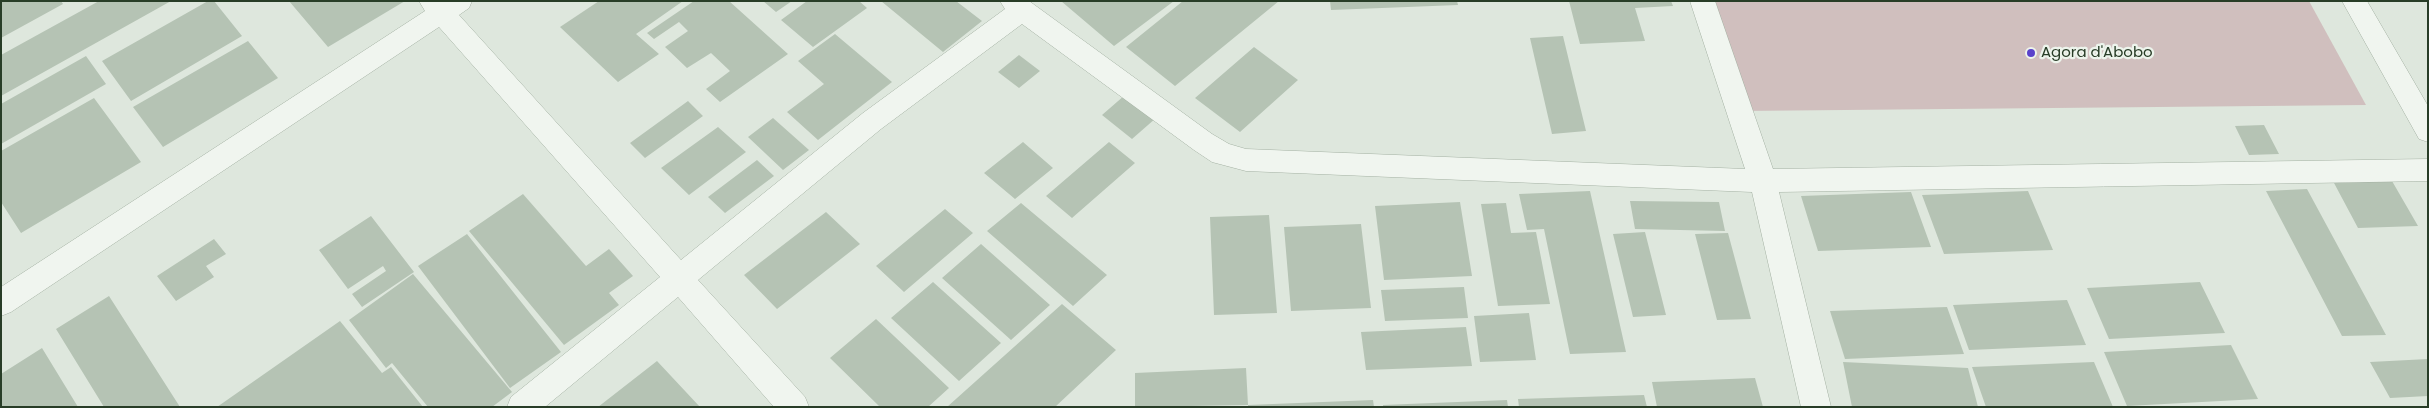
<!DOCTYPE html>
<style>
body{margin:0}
#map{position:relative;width:2429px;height:408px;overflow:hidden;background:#dee7dd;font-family:Poppins,sans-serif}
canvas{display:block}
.frame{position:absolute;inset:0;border:2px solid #283d27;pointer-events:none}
</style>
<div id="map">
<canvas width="2429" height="408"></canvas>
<div class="frame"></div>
</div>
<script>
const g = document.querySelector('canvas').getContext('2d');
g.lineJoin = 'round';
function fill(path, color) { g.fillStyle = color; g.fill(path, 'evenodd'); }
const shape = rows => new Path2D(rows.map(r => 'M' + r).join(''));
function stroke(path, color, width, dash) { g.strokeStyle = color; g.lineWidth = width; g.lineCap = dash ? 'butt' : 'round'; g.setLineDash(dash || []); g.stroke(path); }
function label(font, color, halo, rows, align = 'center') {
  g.font = font + ' Poppins,sans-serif'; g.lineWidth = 4.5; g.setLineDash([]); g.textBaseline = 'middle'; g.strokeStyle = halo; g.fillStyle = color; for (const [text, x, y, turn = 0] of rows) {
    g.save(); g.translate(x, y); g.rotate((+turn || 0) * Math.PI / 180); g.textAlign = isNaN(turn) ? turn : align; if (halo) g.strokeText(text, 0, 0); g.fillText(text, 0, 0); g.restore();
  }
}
const green = shape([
 [1712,1,2309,1,2366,105,1740,111]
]);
const building = shape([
 [1,1,61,1,63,4,1,38],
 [99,1,171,1,1,96,1,55],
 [208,1,214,1,242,36,131,101,102,61],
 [289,1,405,1,328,47],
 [599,1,683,1,636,34,659,54,618,82,560,27],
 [694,1,729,1,788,54,720,102,706,89,730,71,711,53,687,68,665,47,688,31,679,22,654,39,647,33],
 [763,1,792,1,776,12],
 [807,1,859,1,867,8,813,47,781,20],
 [881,1,956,1,982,21,943,52],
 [1061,1,1174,1,1114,46],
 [1183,1,1279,1,1175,86,1126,47],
 [1330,1,1457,1,1458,5,1331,10],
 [1569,1,1671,1,1673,6,1635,8,1645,41,1580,44],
 [835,34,892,82,818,140,787,112,824,84,798,61],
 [1563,36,1586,131,1552,134,1530,38],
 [248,41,278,78,163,147,133,107],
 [1254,47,1298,80,1240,132,1195,98],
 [1019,55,1040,71,1019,88,998,72],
 [86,56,106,84,1,144,1,104],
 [1125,95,1156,118,1132,139,1102,115],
 [94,98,141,162,21,233,1,202,1,151],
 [688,101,703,116,645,158,630,143],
 [773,118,809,150,783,170,748,137],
 [2264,125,2279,154,2249,155,2235,126],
 [718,127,746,152,689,195,661,168],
 [1023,142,1053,168,1015,199,984,173],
 [1109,142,1135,163,1072,218,1046,196],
 [757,160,774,176,725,213,708,197],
 [2392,181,2418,226,2358,228,2334,183],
 [2307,189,2386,335,2342,336,2266,191],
 [1590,191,1626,352,1570,354,1544,229,1527,230,1519,194],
 [2028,191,2053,250,1944,254,1922,195],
 [1911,192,1931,247,1818,251,1801,196],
 [523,194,586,266,609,249,633,276,609,293,619,305,564,345,469,231],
 [1630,201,1719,202,1725,231,1635,229],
 [1460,202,1472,276,1384,280,1375,206],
 [1021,203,1107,275,1073,306,987,231],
 [1506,203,1511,233,1536,232,1550,304,1498,306,1481,204],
 [945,209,973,233,904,292,876,266],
 [826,212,860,244,777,309,744,275],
 [1269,215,1277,313,1214,315,1210,217],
 [371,216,414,272,362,307,352,294,386,271,383,266,348,289,319,250],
 [1361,224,1371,308,1291,311,1284,227],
 [1645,232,1666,315,1633,317,1613,234],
 [1728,233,1751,319,1717,320,1695,234],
 [467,234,561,352,510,388,418,266],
 [214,239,226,254,206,266,214,277,176,301,157,276],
 [981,244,1050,305,1011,340,942,278],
 [413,274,512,392,492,407,428,407,392,363,386,368,349,320],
 [933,282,1001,343,959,381,891,318],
 [2200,282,2225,333,2109,339,2087,288],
 [1464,287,1468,318,1385,321,1381,290],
 [109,296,180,407,104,407,56,329],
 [2067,300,2086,345,1969,350,1953,305],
 [1062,304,1116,350,1055,407,947,407],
 [1947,307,1964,354,1845,359,1830,311],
 [1529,313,1536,360,1480,362,1474,316],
 [876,319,949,388,928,407,880,407,830,358],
 [340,321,382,373,391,367,423,407,217,407],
 [1466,327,1472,366,1366,370,1361,332],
 [2231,345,2258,399,2127,406,2104,352],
 [42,348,78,407,1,407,1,374],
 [2428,359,2428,396,2390,398,2370,362],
 [657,361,700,407,598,407],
 [1843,362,1968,368,1978,407,1852,407],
 [2094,362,2113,407,1986,407,1972,367],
 [1246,368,1248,405,1373,400,1374,407,1248,407,1248,405,1135,407,1135,373],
 [1755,378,1763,407,1657,407,1652,382],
 [1644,395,1647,407,1519,407,1518,399],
 [1507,400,1508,407,1383,407,1383,405]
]);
const minor = shape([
 [419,1,472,1,469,8,459,15,681,260,863,113,1005,9,1000,1,1029,1,1212,134,1229,144,1246,149,1745,169,1690,1,1715,1,1773,169,2428,159,2428,181,1779,192,1831,407,1801,407,1752,192,1246,171,1212,162,1194,150,1022,24,881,129,698,280,805,397,809,407,774,407,678,297,545,407,507,407,511,397,660,277,439,27,11,312,1,316,1,287,425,11,419,1],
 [2342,1,2367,1,2428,106,2428,142,2419,139,2342,1]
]);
const markers = [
 [2031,53,5,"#5a42cb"]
];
const poiNames = [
 ["Agora d'Abobo",2041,53]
];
fill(green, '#d0bfbe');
fill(building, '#b5c3b4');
stroke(minor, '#a4b1a3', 1);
fill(minor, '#f0f5ef');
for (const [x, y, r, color] of markers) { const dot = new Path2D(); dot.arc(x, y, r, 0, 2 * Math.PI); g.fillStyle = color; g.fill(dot); stroke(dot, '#edf4ec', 2); }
label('15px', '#283d27', '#edf4ec', poiNames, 'left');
</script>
